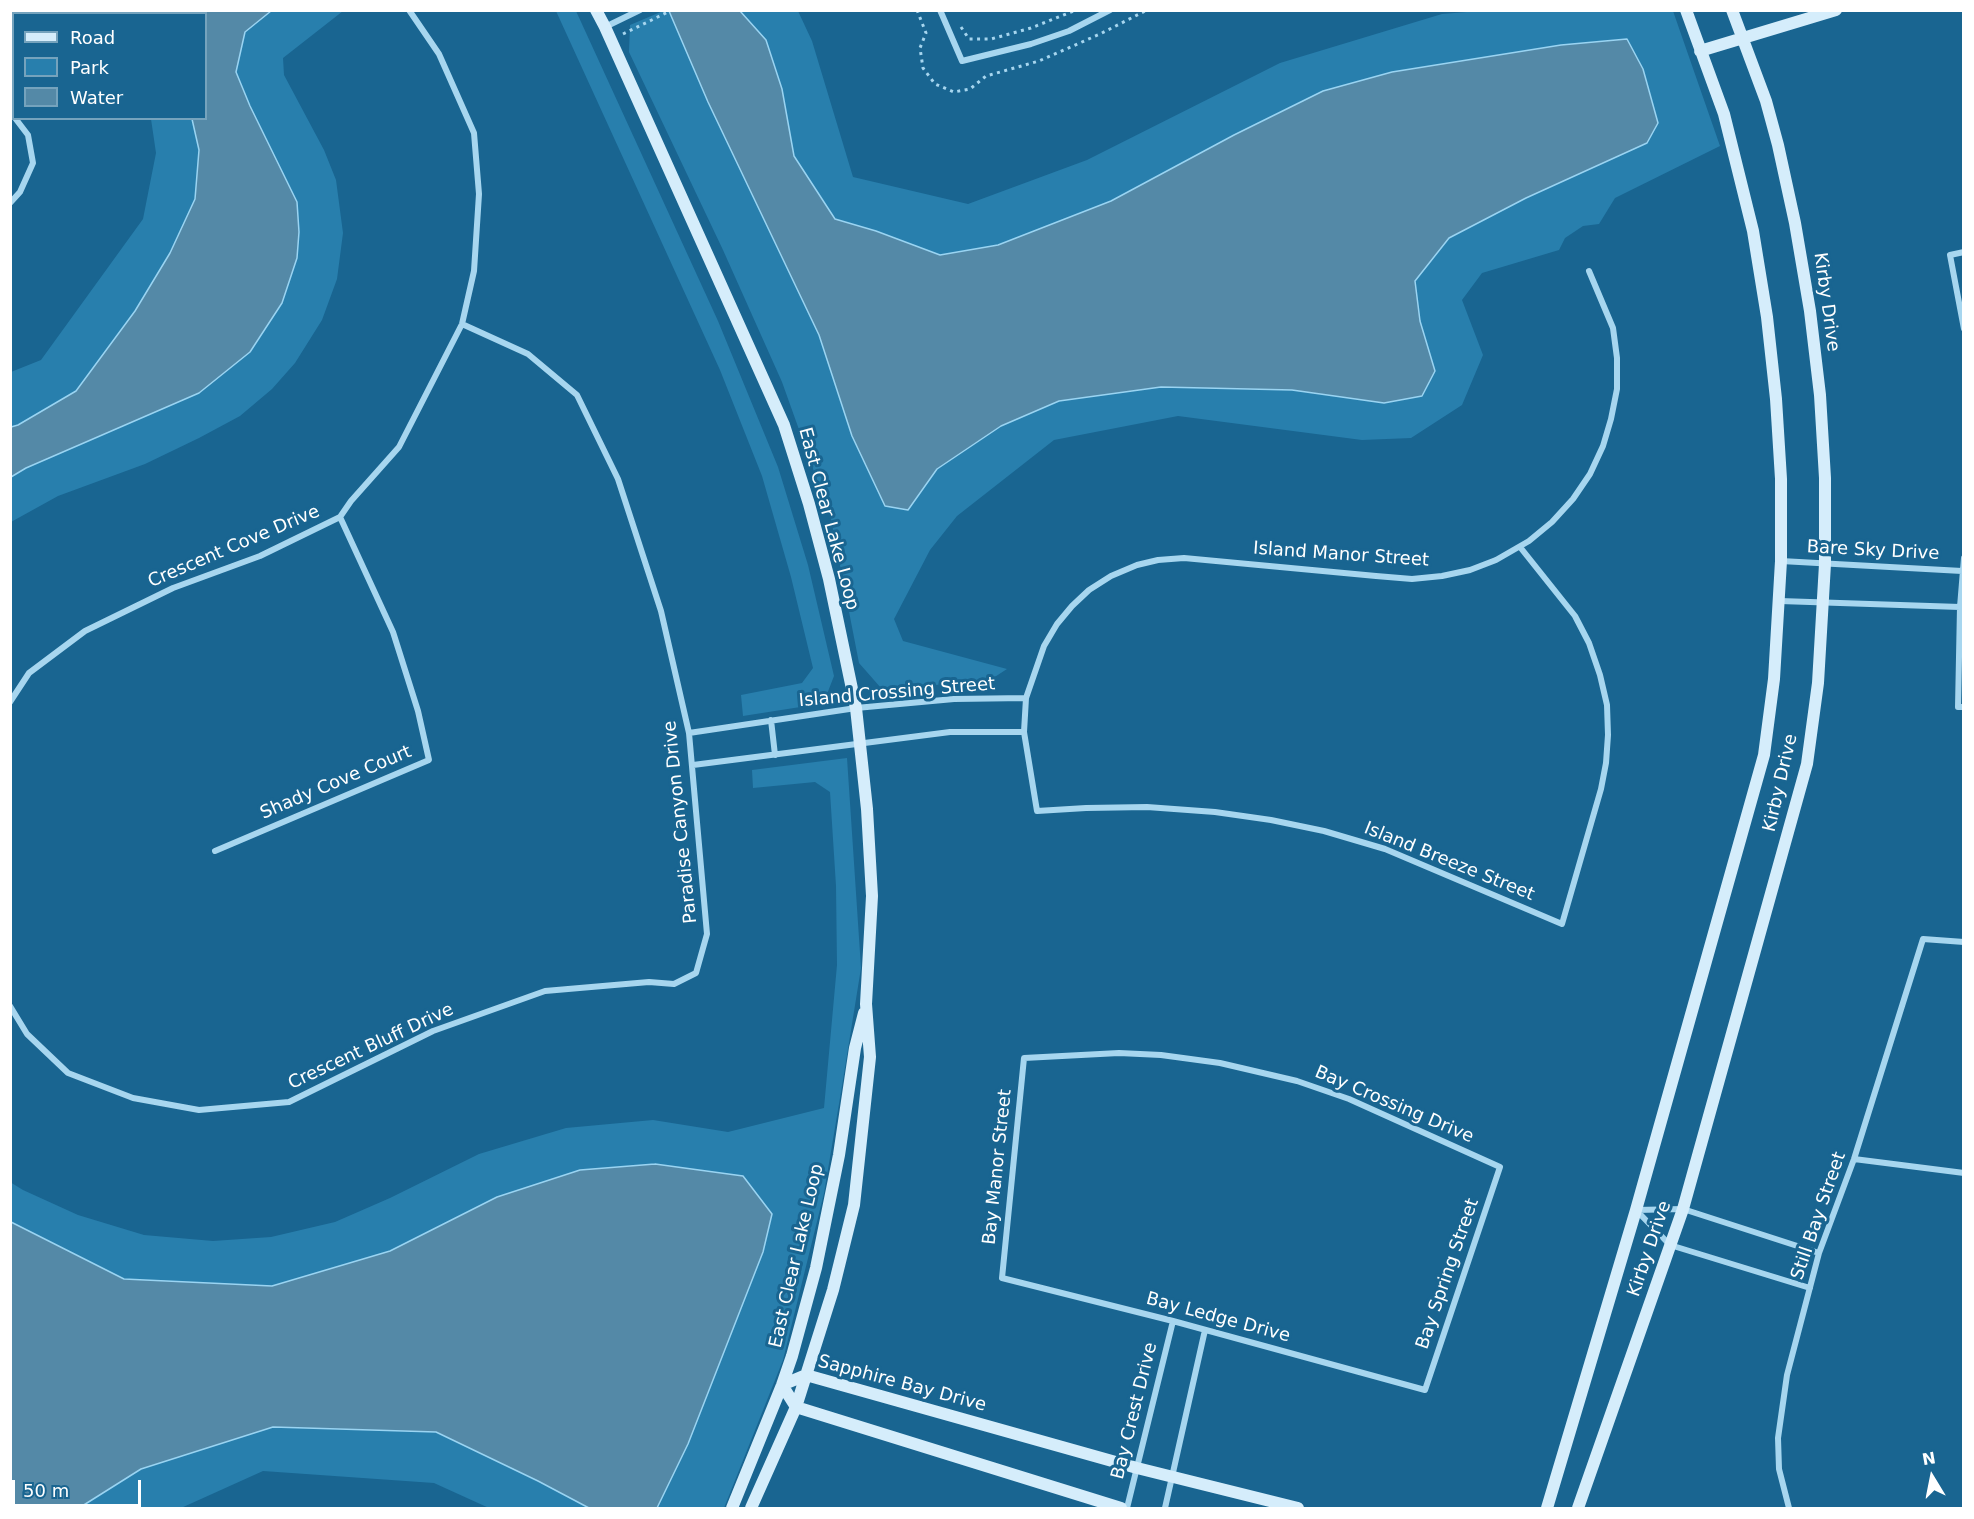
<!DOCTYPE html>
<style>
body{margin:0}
#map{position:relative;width:1974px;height:1519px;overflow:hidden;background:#196591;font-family:"DejaVu Sans",sans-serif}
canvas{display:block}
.frame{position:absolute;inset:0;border:12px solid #fff;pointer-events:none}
.legend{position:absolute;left:12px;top:12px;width:195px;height:108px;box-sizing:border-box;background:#196591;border:2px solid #75a3bd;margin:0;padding:8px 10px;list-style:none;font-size:18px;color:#fff}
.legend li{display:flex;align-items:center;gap:12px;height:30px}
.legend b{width:30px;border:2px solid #75a3bd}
.north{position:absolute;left:1902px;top:1447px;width:60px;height:60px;-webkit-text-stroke:4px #196591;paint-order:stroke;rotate:350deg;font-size:16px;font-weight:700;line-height:24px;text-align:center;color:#fff}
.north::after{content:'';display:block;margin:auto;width:21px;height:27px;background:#fff;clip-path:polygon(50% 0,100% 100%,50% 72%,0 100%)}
.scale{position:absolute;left:12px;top:1480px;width:129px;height:27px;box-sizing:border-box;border:3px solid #fff;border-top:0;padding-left:8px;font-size:18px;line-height:21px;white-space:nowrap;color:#fff;-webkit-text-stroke:4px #196591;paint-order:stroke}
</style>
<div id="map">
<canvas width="1974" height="1519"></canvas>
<div class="frame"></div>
<ul class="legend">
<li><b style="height:8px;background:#d5edfb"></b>Road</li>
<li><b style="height:16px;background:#287fad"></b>Park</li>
<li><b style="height:16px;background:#5489a7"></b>Water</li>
</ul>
<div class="north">N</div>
<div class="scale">50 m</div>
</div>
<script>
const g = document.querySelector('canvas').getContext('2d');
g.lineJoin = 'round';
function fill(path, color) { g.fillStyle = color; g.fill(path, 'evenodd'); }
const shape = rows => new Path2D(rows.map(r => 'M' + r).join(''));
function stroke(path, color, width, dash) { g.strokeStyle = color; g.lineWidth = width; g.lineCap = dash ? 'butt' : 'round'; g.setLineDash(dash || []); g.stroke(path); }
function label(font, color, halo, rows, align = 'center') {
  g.font = font + ' "DejaVu Sans",sans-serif'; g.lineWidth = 6; g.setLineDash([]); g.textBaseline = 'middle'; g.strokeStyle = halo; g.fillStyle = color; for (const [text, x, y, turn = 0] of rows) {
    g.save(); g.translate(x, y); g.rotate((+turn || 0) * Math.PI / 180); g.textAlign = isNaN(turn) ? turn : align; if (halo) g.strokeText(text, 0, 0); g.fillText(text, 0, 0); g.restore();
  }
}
const green = shape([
 [1492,10,1673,11,1720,146,1615,198,1599,224,1583,226,1565,238,1559,250,1482,273,1462,300,1483,355,1462,405,1411,438,1362,440,1178,416,1054,440,957,516,930,550,894,619,903,641,1007,669,987,682,881,688,859,663,831,519,782,382,723,250,629,52,630,25,663,11,798,11,812,41,853,177,968,204,1087,160,1280,63,1442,14],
 [81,11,343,11,283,58,284,75,324,150,336,180,343,233,337,279,322,320,295,363,272,389,240,416,199,438,145,464,58,496,11,522,11,372,41,360,143,219,156,153,151,119,206,118,206,14,83,14],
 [556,11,576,11,718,321,778,467,808,565,834,676,827,694,813,705,743,716,741,695,802,683,813,668,791,577,762,476,720,370],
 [847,758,861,968,842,1086,824,1193,783,1360,724,1508,489,1508,434,1483,263,1471,181,1508,11,1508,10,1182,23,1190,78,1215,144,1235,213,1241,271,1237,335,1222,390,1198,479,1154,566,1128,653,1120,728,1132,824,1108,837,965,836,886,830,792,815,782,753,788,752,770]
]);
const water = shape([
 [147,11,271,11,245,32,236,72,250,106,297,202,299,232,297,258,282,303,250,352,199,393,26,468,11,477,11,427,18,425,76,391,135,311,170,253,195,199,199,150,192,119,206,118,206,14,147,13,147,11],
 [669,11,740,11,766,40,782,89,794,156,835,219,876,231,940,255,998,245,1111,201,1234,135,1323,91,1392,72,1561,45,1627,39,1643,69,1658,123,1647,143,1526,198,1449,238,1415,281,1420,321,1435,371,1422,396,1384,403,1292,390,1161,387,1059,401,1001,426,937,469,908,510,885,506,852,436,819,335,708,102,669,11],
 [655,1164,743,1176,772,1214,763,1252,688,1444,657,1508,589,1508,538,1481,436,1432,273,1427,141,1469,79,1508,11,1508,11,1222,124,1279,272,1286,390,1251,497,1197,580,1170,655,1164]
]);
const path = shape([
 [917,10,926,33,920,48,923,68,935,84,954,92,970,89,986,76,1039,61,1100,34,1147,10],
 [961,27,969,39,991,39,1031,28,1076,10],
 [623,34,672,10]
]);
const street = shape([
 [940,10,962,61,1031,44,1069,31,1110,10],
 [605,27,640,10],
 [10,203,20,192,33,163,28,135,15,118],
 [1964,252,1950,255,1964,329],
 [1520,547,1575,616,1589,643,1600,675,1607,705,1608,735,1606,763,1601,789,1562,924,1385,849,1324,831,1271,820,1215,812,1147,807,1086,808,1037,811,1024,732,1026,698,1044,646,1057,624,1072,606,1089,590,1111,576,1137,565,1158,560,1184,558,1376,576,1412,579,1442,576,1470,570,1496,560,1529,541,1552,522,1573,499,1590,474,1603,446,1611,419,1617,389,1617,358,1613,328,1589,271],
 [1964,558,1960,607,1958,707,1964,707],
 [1781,561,1962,571],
 [1780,601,1960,607],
 [10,702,29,673,85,631,173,588,260,556,340,517,351,501,399,447,462,324,474,271,479,194,474,133,439,54,409,10],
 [771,720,775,755],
 [689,733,856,708,954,699,1026,698],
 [693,765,950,732,1024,732],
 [215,851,429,760,418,711,393,632,340,517],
 [10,1006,27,1034,68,1073,133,1098,199,1110,289,1102,433,1031,545,991,649,982,674,984,696,973,707,934,689,733,661,611,618,479,577,395,528,354,462,324],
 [1119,1053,1161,1055,1220,1063,1297,1081,1349,1099,1500,1167,1425,1390,1173,1321,1002,1278,1024,1058,1119,1053],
 [1854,1159,1964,1173],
 [1636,1210,1683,1209,1819,1253],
 [1637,1211,1670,1245,1810,1288],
 [1127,1508,1173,1321],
 [1165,1508,1205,1330],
 [1789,1508,1779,1469,1778,1438,1787,1375,1819,1253,1854,1159,1923,939,1964,942]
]);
const secondary = shape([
 [596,10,605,27,784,425,809,504,829,579,856,708,867,809,872,896,866,1004,870,1057,854,1205,833,1290,796,1407,751,1508],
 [1700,51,1836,10],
 [732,1508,782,1385,792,1356,816,1268,839,1155,855,1048,864,1013],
 [1121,1508,796,1407,782,1385,806,1375,1137,1468,1298,1508],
 [1547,1508,1636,1210,1764,755,1774,679,1781,561,1781,479,1776,399,1767,317,1753,231,1724,114,1686,10],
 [1578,1508,1683,1209,1807,764,1818,683,1825,564,1825,478,1820,395,1810,311,1795,223,1778,145,1766,101,1732,10]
]);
const streetNames = [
 ["Kirby Drive",1826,302,82],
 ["East Clear Lake Loop",828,519,75],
 ["Crescent Cove Drive",234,547,-23],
 ["Bare Sky Drive",1873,551,3],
 ["Island Manor Street",1341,555,4],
 ["Island Crossing Street",897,693,-5],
 ["Shady Cove Court",336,783,-23],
 ["Kirby Drive",1781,783,-77],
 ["Paradise Canyon Drive",681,822,-96],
 ["Island Breeze Street",1449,862,22],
 ["Crescent Bluff Drive",371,1047,-25],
 ["Bay Crossing Drive",1394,1105,23],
 ["Bay Manor Street",998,1167,-84],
 ["Still Bay Street",1819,1216,-71],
 ["Kirby Drive",1650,1249,-71],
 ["East Clear Lake Loop",797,1256,-77],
 ["Bay Spring Street",1448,1274,-71],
 ["Bay Ledge Drive",1218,1318,15],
 ["Sapphire Bay Drive",902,1384,15],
 ["Bay Crest Drive",1135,1411,-76]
];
fill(green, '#287fad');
fill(water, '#5489a7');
stroke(water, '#9ad4f2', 1.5);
stroke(path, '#a7d6ef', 3, [3, 4.5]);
stroke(street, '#a7d6ef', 6);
stroke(secondary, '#d5edfb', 12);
label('18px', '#fff', '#196591', streetNames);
</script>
